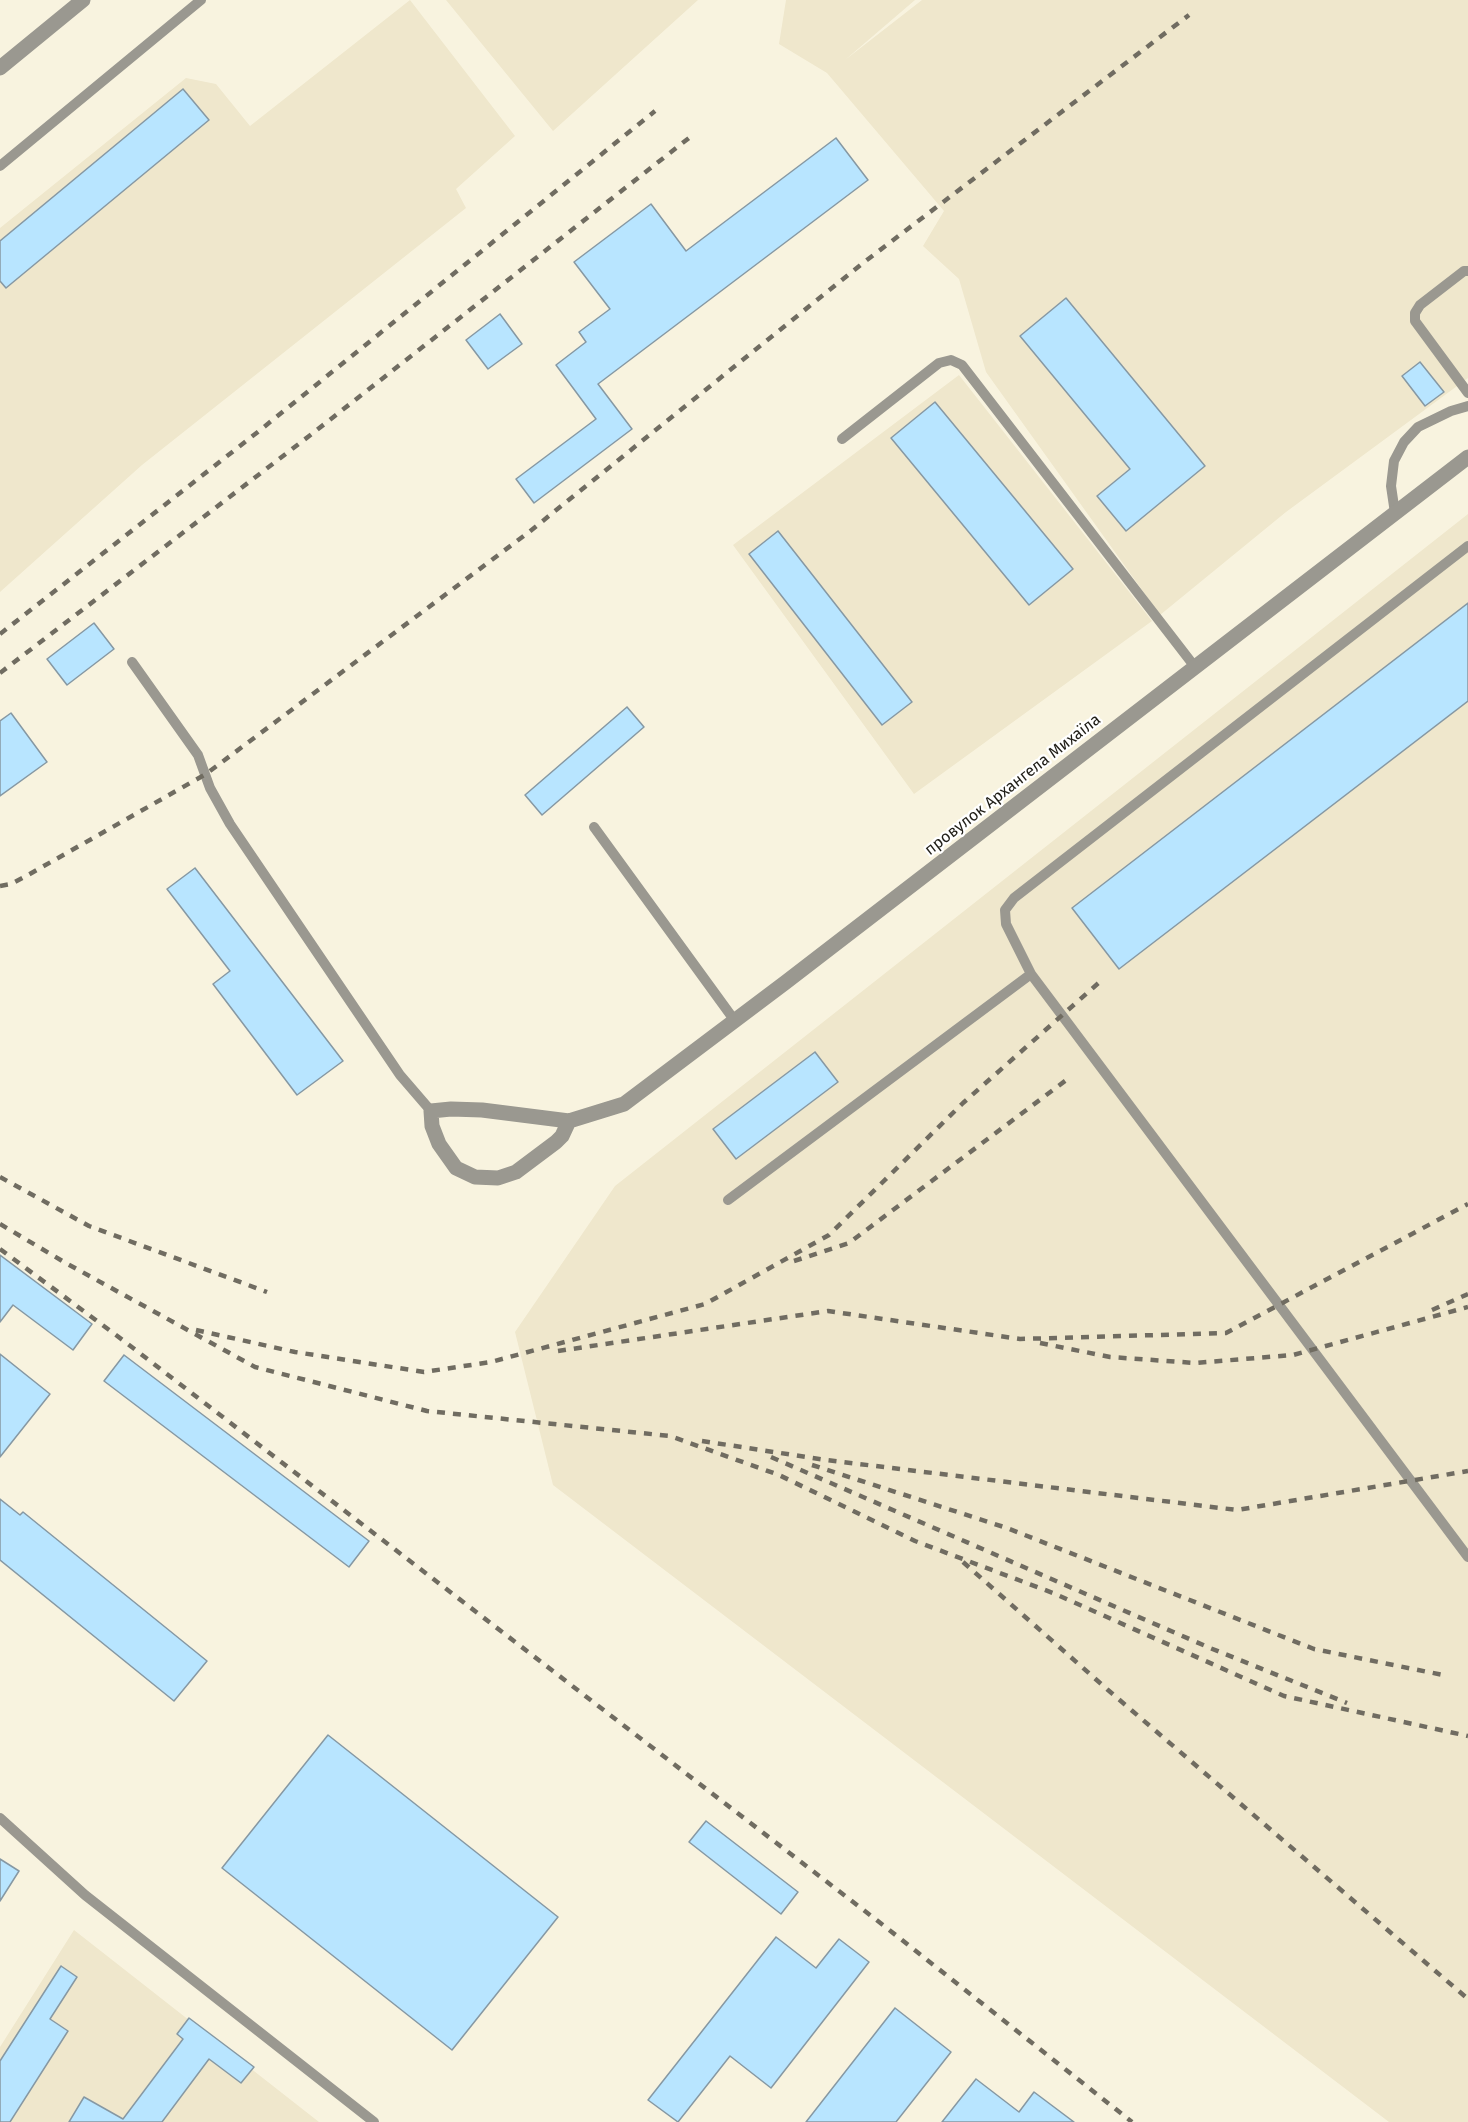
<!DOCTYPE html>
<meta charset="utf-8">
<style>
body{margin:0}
canvas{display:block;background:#f8f3df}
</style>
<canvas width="1468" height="2122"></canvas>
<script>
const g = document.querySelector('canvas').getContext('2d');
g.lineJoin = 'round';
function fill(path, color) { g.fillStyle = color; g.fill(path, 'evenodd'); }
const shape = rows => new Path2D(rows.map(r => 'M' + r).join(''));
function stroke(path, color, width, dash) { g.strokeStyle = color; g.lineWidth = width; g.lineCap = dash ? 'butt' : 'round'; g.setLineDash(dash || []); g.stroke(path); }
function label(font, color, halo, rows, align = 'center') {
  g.font = font + ' "Fira Sans",sans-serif'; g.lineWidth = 4.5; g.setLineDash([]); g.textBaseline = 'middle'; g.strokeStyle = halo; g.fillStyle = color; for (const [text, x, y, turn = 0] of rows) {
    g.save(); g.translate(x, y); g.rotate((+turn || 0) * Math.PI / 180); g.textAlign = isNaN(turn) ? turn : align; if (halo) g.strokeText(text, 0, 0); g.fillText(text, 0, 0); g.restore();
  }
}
const built = shape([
 [410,0,515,136,456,189,466,208,142,465,0,592,0,228,186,78,216,84,250,126],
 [446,0,698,0,553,131],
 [786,0,915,0,845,60,922,0,1468,0,1468,378,1286,512,1160,615,986,372,959,279,923,246,944,211,827,73,779,44],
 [959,375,1152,621,914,794,733,545],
 [1468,514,1468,2122,1389,2122,553,1485,515,1332,615,1186],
 [74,1930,319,2122,0,2122,0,2047]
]);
const building = shape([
 [183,89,209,120,6,288,0,281,0,241,183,89],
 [836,138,868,180,598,384,632,429,534,503,516,479,596,419,556,365,586,342,579,332,610,309,574,262,651,204,686,251,836,138],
 [1066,298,1205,466,1126,531,1097,496,1130,469,1020,336,1066,298],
 [500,314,522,344,488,369,466,340,500,314],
 [1420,362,1444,392,1425,406,1402,376,1420,362],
 [935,402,1073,569,1029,605,891,438,935,402],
 [778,531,912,702,882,725,749,554,778,531],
 [1468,603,1468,701,1119,969,1072,908,1468,603],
 [94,623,114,649,67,685,47,659,94,623],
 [627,707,644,727,542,815,525,795,627,707],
 [11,713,47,762,0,796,0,721,11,713],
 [195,868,343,1061,297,1095,213,984,230,971,167,889,195,868],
 [815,1052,838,1082,736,1159,713,1129,815,1052],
 [0,1255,92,1324,73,1350,13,1305,0,1322,0,1255],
 [0,1354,50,1394,0,1457,0,1354],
 [124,1355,369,1541,349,1567,104,1381,124,1355],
 [0,1499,20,1515,23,1512,207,1661,174,1701,0,1560,0,1499],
 [328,1735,558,1917,452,2050,222,1868,328,1735],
 [706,1821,798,1892,781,1914,689,1842,706,1821],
 [0,1859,19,1871,0,1901,0,1859],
 [776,1937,816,1968,839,1939,869,1962,771,2088,730,2056,678,2122,648,2100,776,1937],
 [61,1966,77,1977,50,2019,68,2031,10,2122,0,2122,0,2061,61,1966],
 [895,2008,951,2052,896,2122,806,2122,895,2008],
 [189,2018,254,2067,241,2083,209,2059,162,2122,69,2122,84,2097,123,2119,183,2039,177,2034,189,2018],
 [976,2079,1019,2112,1034,2092,1074,2122,942,2122,976,2079]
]);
const service = shape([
 [0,166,201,0],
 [1468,271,1464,271,1420,305,1415,313,1415,321,1468,393],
 [842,439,939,363,951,360,962,365,1195,667],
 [1395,513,1391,486,1394,461,1404,442,1418,427,1451,411,1468,406],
 [1468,546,1014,898,1005,910,1006,924,1031,974,1468,1557],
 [132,662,198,755,210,788,230,824,400,1075,431,1111],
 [594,827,735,1021],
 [728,1200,1031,974],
 [0,1818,85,1895,374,2122]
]);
const minor = shape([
 [0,68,83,0],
 [569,1121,562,1136,556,1142,516,1172,498,1178,475,1177,456,1168,439,1144,432,1126,431,1111,451,1109,482,1110,569,1121,624,1104,786,982,1468,457]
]);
const rail = shape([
 [0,634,259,431,655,111],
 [0,673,313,433,694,134],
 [0,886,11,884,28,875,206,774,529,532,863,263,1189,15],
 [0,1177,89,1226,267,1292],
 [0,1224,64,1262,255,1367,427,1411,670,1436,779,1475,915,1541,1053,1593,1284,1696,1468,1736],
 [0,1249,124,1341,883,1925,1132,2122],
 [794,1261,849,1243,1069,1078],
 [1432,1310,1468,1294],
 [196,1330,295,1352,424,1372,491,1362,705,1304,829,1235,963,1103,1103,979],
 [1040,1343,1110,1357,1195,1363,1293,1355,1468,1307],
 [558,1351,828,1311,1020,1339,1226,1333,1468,1204],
 [702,1441,826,1460,1237,1510,1468,1471],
 [771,1457,1210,1648,1347,1703],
 [812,1465,1007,1528,1314,1649,1448,1676],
 [963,1562,1108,1690,1468,1999]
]);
const streetNames = [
 ["провулок Архангела Михаїла",1013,785,-38]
];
fill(built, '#efe7cc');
fill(building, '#b8e5ff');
stroke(building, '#8698a3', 1.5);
stroke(service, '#9a9890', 10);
stroke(minor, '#9a9890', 15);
stroke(rail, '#706c61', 4.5, [8, 8]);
label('16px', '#1f1d16', '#fff', streetNames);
</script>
